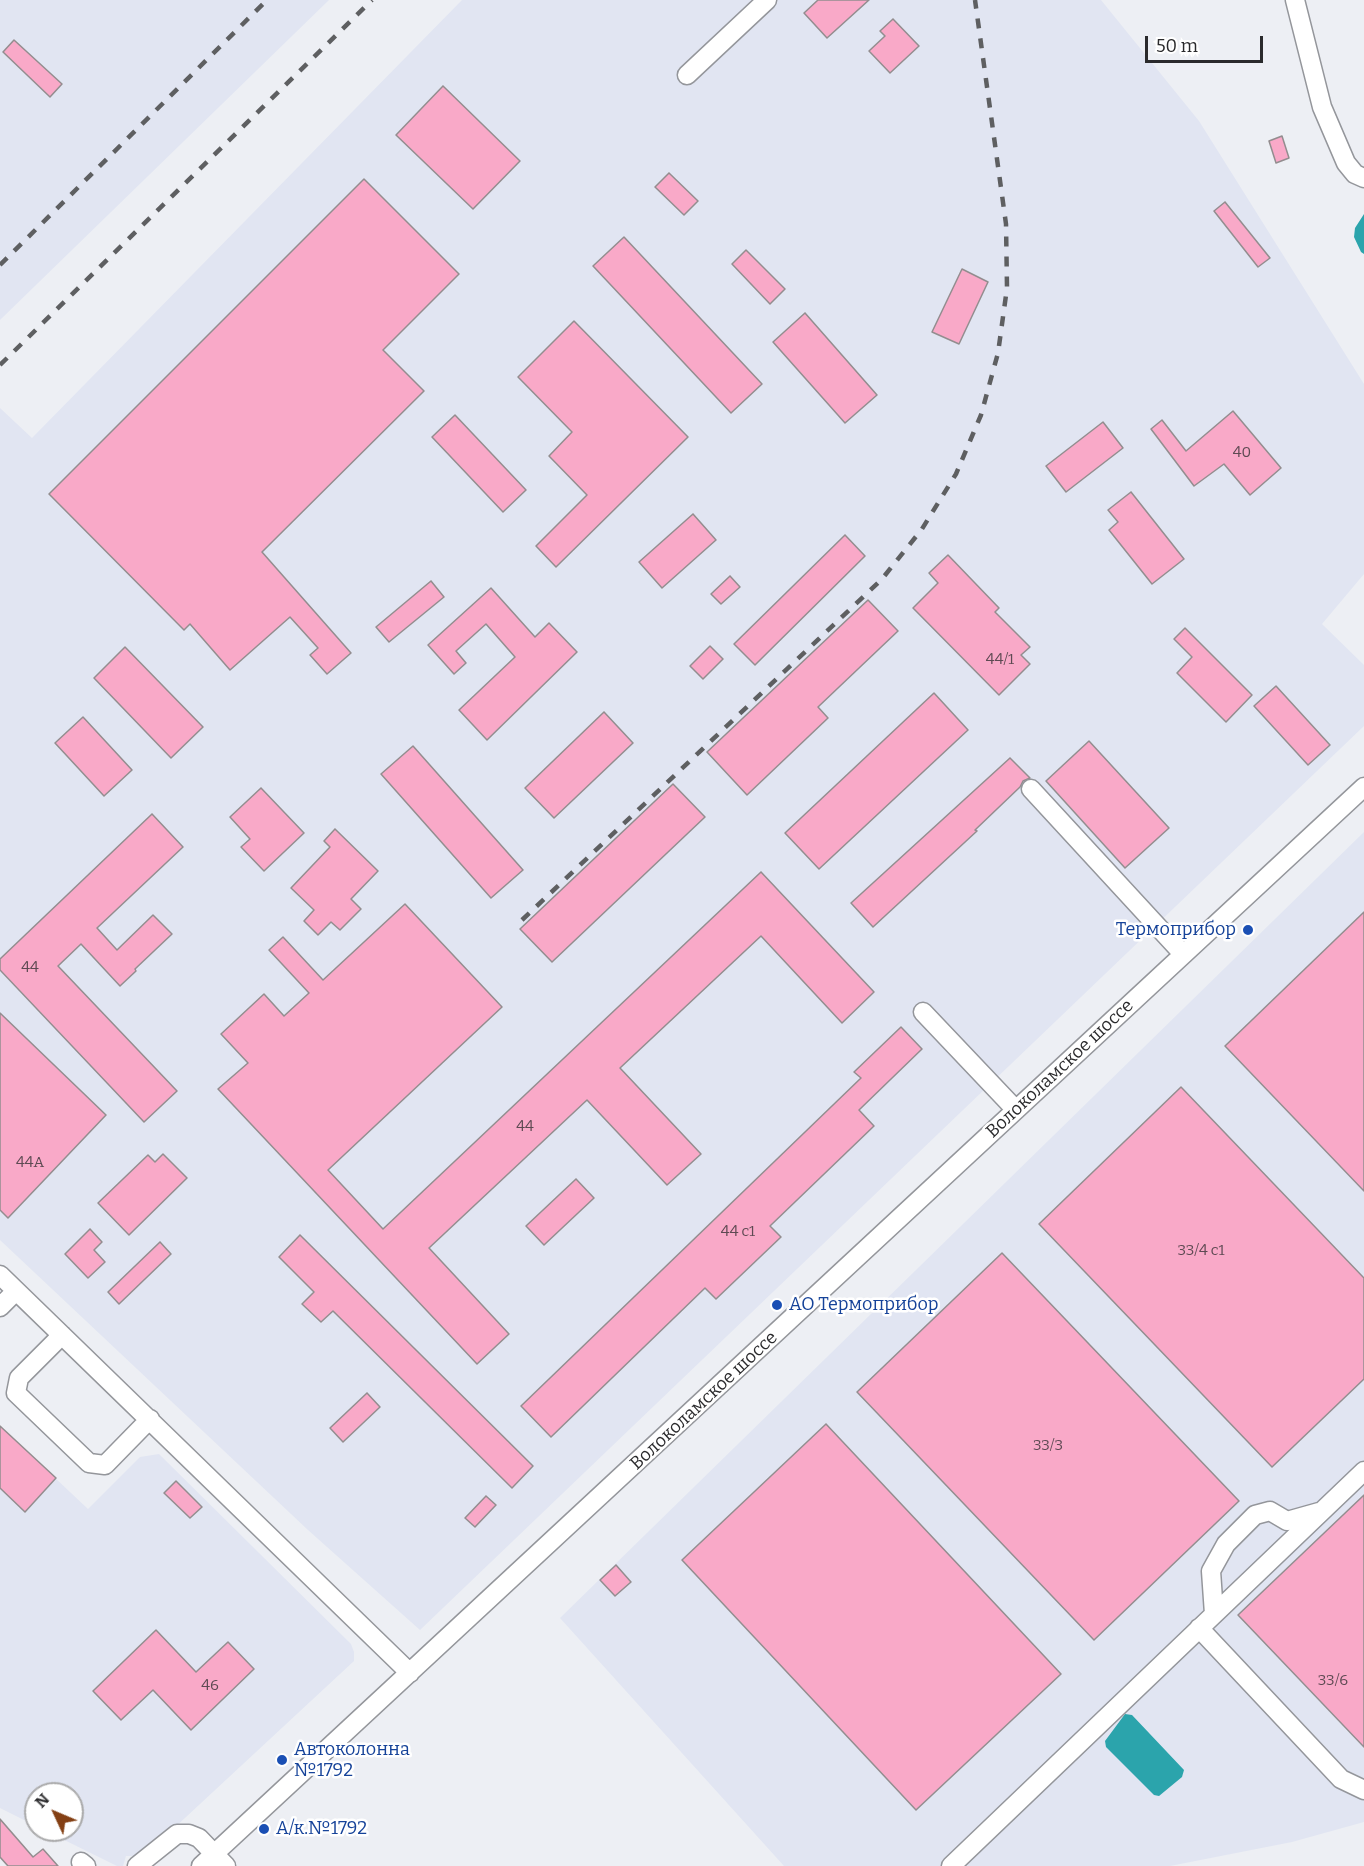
<!DOCTYPE html>
<meta charset="utf-8">
<style>
body{margin:0}
#map{position:relative;width:1364px;height:1866px;overflow:hidden;background:#edeff4;font-family:Bitter,serif}
canvas{display:block}
.north{position:absolute;left:24px;top:1782px;width:60px;height:60px;box-sizing:border-box;background:#fff;border:2px solid #aaaaab;border-radius:50%;rotate:314deg;font-size:16px;font-weight:700;line-height:24px;text-align:center;color:#2a2a2c}
.north::after{content:'';display:block;margin:auto;width:21px;height:27px;background:#844014;clip-path:polygon(50% 0,100% 100%,50% 72%,0 100%)}
.scale{position:absolute;left:1145px;top:36px;width:118px;height:27px;box-sizing:border-box;border:3px solid #2a2a2c;border-top:0;padding-left:8px;font-size:18px;line-height:21px;white-space:nowrap;color:#2a2a2c;-webkit-text-stroke:4px #fff;paint-order:stroke}
</style>
<div id="map">
<canvas width="1364" height="1866"></canvas>
<div class="north">N</div>
<div class="scale">50 m</div>
</div>
<script>
const g = document.querySelector('canvas').getContext('2d');
g.lineJoin = 'round';
function fill(path, color) { g.fillStyle = color; g.fill(path, 'evenodd'); }
const shape = rows => new Path2D(rows.map(r => 'M' + r).join(''));
function stroke(path, color, width, dash) { g.strokeStyle = color; g.lineWidth = width; g.lineCap = dash ? 'butt' : 'round'; g.setLineDash(dash || []); g.stroke(path); }
function label(font, color, halo, rows, align = 'center') {
  g.font = font + ' Bitter,serif'; g.lineWidth = 5; g.setLineDash([]); g.textBaseline = 'middle'; g.strokeStyle = halo; g.fillStyle = color; for (const [text, x, y, turn = 0] of rows) {
    g.save(); g.translate(x, y); g.rotate((+turn || 0) * Math.PI / 180); g.textAlign = isNaN(turn) ? turn : align; if (halo) g.strokeText(text, 0, 0); g.fillText(text, 0, 0); g.restore();
  }
}
const built = shape([
 [0,0,329,0,0,320],
 [462,0,1101,0,1199,121,1364,384,1364,574,1322,624,1364,665,1364,726,420,1630,308,1530,0,1240,0,408,32,438],
 [1364,832,1364,1822,1292,1842,1170,1866,784,1866,560,1618],
 [0,1426,88,1509,140,1457,159,1454,351,1644,354,1652,354,1661,144,1856,126,1856,123,1866,117,1866,44,1830,72,1830,72,1794,36,1794,36,1826,0,1808]
]);
const water = shape([
 [1364,214,1364,254,1361,252,1354,237,1355,228],
 [1125,1714,1132,1715,1184,1770,1182,1777,1159,1796,1154,1795,1106,1747,1105,1741]
]);
const building = shape([
 [818,0,869,0,827,38,804,13,818,0],
 [893,19,919,46,890,73,869,51,885,36,880,31,893,19],
 [14,40,62,84,50,97,3,52,14,40],
 [443,86,520,161,473,209,396,135,443,86],
 [1282,136,1289,158,1276,163,1269,141,1282,136],
 [669,173,698,201,684,215,655,187,669,173],
 [364,179,459,274,383,350,424,391,262,552,351,653,327,674,310,655,318,648,290,617,230,670,190,624,184,630,49,494,364,179],
 [1225,202,1270,258,1258,267,1214,211,1225,202],
 [624,237,762,384,731,413,593,266,624,237],
 [746,250,785,289,770,304,732,264,746,250],
 [962,269,988,282,959,344,932,332,962,269],
 [805,313,877,395,845,423,773,342,805,313],
 [574,321,688,437,556,567,536,546,587,495,549,456,572,432,518,377,574,321],
 [1233,411,1281,468,1250,495,1224,464,1194,486,1151,429,1162,420,1186,451,1233,411],
 [455,415,526,490,503,512,432,437,455,415],
 [1103,422,1123,448,1066,492,1046,466,1103,422],
 [1131,492,1184,559,1152,584,1109,530,1118,522,1108,510,1131,492],
 [693,514,716,540,662,588,639,562,693,514],
 [845,535,865,556,755,665,734,644,845,535],
 [948,555,999,608,995,612,1030,647,1021,655,1030,664,999,695,913,608,938,583,929,573,948,555],
 [730,576,740,587,721,604,711,594,730,576],
 [431,581,444,597,389,642,376,627,431,581],
 [491,588,535,637,549,623,577,652,487,740,459,710,515,657,486,624,456,651,466,663,454,674,428,645,491,588],
 [868,600,898,631,818,707,828,718,747,795,707,752,868,600],
 [1185,628,1252,695,1226,722,1177,673,1192,657,1174,639,1185,628],
 [710,646,723,659,703,679,690,666,710,646],
 [125,647,203,727,171,758,94,678,125,647],
 [1276,686,1330,745,1308,765,1254,706,1276,686],
 [934,693,968,730,819,869,785,833,934,693],
 [604,712,633,743,554,818,525,788,604,712],
 [83,717,132,770,104,796,55,743,83,717],
 [1089,741,1169,828,1125,868,1046,781,1089,741],
 [413,746,523,870,491,898,381,774,413,746],
 [1010,758,1030,778,1023,781,1020,787,975,830,977,831,873,927,851,903,1010,758],
 [673,784,705,817,552,962,520,929,673,784],
 [261,788,304,833,264,871,241,847,250,839,230,817,261,788],
 [152,814,183,847,97,928,117,950,153,915,172,934,135,969,136,971,120,986,81,944,58,966,177,1091,144,1122,0,970,0,959,152,814],
 [335,829,378,871,351,899,361,909,340,930,331,922,318,935,304,921,314,910,291,888,330,847,324,841,335,829],
 [761,872,874,992,842,1023,761,936,620,1068,701,1154,667,1185,587,1100,429,1248,509,1334,477,1364,218,1089,248,1063,221,1034,264,994,284,1016,309,993,269,950,283,937,323,980,405,904,502,1007,328,1170,383,1229,761,872],
 [1364,912,1364,1191,1225,1046,1364,912],
 [0,1013,106,1115,8,1218,0,1210,0,1013],
 [901,1027,922,1049,859,1110,874,1126,770,1226,781,1237,716,1299,705,1288,551,1437,521,1406,861,1078,854,1072,901,1027],
 [1181,1087,1364,1278,1364,1379,1272,1467,1039,1224,1181,1087],
 [163,1154,187,1178,129,1235,98,1203,148,1155,155,1162,163,1154],
 [576,1179,594,1198,544,1245,526,1226,576,1179],
 [90,1229,102,1242,94,1250,105,1262,88,1278,65,1254,90,1229],
 [300,1235,533,1466,512,1488,333,1311,321,1322,302,1304,314,1292,279,1257,300,1235],
 [160,1242,171,1254,119,1304,108,1292,160,1242],
 [1002,1253,1239,1501,1094,1640,857,1392,1002,1253],
 [367,1393,380,1407,343,1442,330,1428,367,1393],
 [826,1424,1061,1674,916,1810,682,1560,826,1424],
 [0,1426,56,1478,25,1512,0,1488,0,1426],
 [176,1481,202,1507,190,1518,164,1493,176,1481],
 [1364,1495,1364,1747,1238,1615,1364,1495],
 [486,1496,496,1505,475,1527,465,1518,486,1496],
 [616,1565,631,1582,615,1596,600,1580,616,1565],
 [156,1630,196,1672,228,1642,254,1669,191,1730,153,1690,121,1720,93,1691,156,1630],
 [0,1819,33,1857,43,1849,58,1866,8,1866,0,1857,0,1819]
]);
const minor = shape([
 [1295,0,1322,107,1346,163,1355,174,1364,178],
 [687,75,767,0],
 [1031,789,1183,954],
 [923,1012,1016,1110],
 [0,1275,410,1673],
 [0,1307,16,1291],
 [62,1335,19,1378,16,1393,89,1463,105,1465,150,1419],
 [1214,1614,1211,1571,1226,1544,1255,1515,1270,1511,1287,1521,1319,1512],
 [1199,1628,1341,1779,1364,1790],
 [81,1862,86,1866],
 [137,1866,177,1834,189,1834,199,1838,226,1866],
 [201,1866,1364,787],
 [951,1866,1364,1471]
]);
const rail = shape([
 [0,265,267,0],
 [0,365,372,0],
 [522,920,882,579,922,529,956,474,981,415,998,353,1007,288,1006,224,975,0]
]);
const markers = [
 [1248,930,6,"#1a4fb4"],
 [777,1305,6,"#1a4fb4"],
 [282,1760,6,"#1a4fb4"],
 [264,1829,6,"#1a4fb4"]
];
const numberNames = [
 ["40",1242,453],
 ["44/1",1000,660],
 ["44",30,968],
 ["44",525,1127],
 ["44А",30,1163],
 ["44 с1",738,1232],
 ["33/4 с1",1201,1251],
 ["33/3",1048,1446],
 ["33/6",1333,1681],
 ["46",210,1686]
];
const transitNames = [
 ["Термоприбор",1236,930,"right"],
 ["АО Термоприбор",789,1305],
 ["Автоколонна",294,1750],
 ["№1792",294,1771],
 ["А/к.№1792",276,1829]
];
const streetNames = [
 ["Волоколамское шоссе",1060,1069,-43],
 ["Волоколамское шоссе",704,1401,-43]
];
fill(built, '#e1e5f2');
fill(water, '#2ba4ac');
fill(building, '#f9a9c8');
stroke(building, '#938d8f', 1.5);
stroke(minor, '#94969b', 21);
stroke(minor, '#fff', 18);
stroke(rail, '#5e5f61', 4.5, [10, 10]);
for (const [x, y, r, color] of markers) { const dot = new Path2D(); dot.arc(x, y, r, 0, 2 * Math.PI); g.fillStyle = color; g.fill(dot); stroke(dot, '#fff', 2); }
label('15px', '#5e4a53', null, numberNames);
label('18px', '#164399', '#fff', transitNames, 'left');
label('18px', '#2a2a2c', '#fff', streetNames);
</script>
